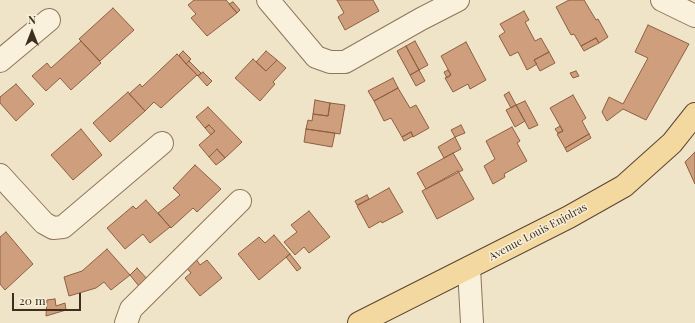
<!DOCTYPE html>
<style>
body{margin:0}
#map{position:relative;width:695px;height:323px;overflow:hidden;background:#f0e4c8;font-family:"Playfair Display",serif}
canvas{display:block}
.north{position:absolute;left:12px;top:12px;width:40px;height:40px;-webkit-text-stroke:3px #f7eed8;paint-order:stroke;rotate:0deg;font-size:11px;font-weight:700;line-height:16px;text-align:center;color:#3d2e20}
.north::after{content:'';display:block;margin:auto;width:14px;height:18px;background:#3d2e20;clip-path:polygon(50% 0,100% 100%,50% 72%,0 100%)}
.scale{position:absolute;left:12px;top:293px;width:69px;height:18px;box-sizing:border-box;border:2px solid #3d2e20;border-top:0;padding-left:5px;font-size:12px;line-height:14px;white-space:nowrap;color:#3d2e20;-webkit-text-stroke:3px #f7eed8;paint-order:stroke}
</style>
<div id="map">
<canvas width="695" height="323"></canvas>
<div class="north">N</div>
<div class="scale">20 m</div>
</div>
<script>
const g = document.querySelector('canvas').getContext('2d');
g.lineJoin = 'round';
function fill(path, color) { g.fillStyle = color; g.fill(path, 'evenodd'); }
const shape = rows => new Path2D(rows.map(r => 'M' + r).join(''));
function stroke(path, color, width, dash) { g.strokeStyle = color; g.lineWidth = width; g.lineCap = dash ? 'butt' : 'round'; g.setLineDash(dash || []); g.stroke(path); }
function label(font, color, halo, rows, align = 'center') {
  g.font = font + ' "Playfair Display",serif'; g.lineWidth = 3; g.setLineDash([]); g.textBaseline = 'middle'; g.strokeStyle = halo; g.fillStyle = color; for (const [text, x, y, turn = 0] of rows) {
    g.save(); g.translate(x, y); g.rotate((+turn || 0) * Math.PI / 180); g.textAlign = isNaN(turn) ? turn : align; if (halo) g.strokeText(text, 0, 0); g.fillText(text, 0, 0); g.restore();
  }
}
const building = shape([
 [194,0,226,0,237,13,207,36,191,18,196,14,188,5,194,0],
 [337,0,373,0,379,11,345,30,338,17,344,13,337,0],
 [569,0,584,0,596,20,598,19,608,37,599,43,596,38,581,46,574,34,571,35,556,7,569,0],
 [233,2,240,10,237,13,229,4,233,2],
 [113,8,134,30,100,61,79,39,113,8],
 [524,11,529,20,525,22,535,41,541,38,549,52,534,60,537,64,527,70,518,52,510,56,499,36,505,32,500,24,524,11],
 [648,25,689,44,646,120,623,109,607,121,602,112,609,97,623,104,648,58,635,52,648,25],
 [596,38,599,43,584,51,581,46,596,38],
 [81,41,101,63,71,90,60,78,46,91,32,76,47,63,51,68,81,41],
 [415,41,428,65,419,70,406,46,415,41],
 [466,42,486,80,470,89,468,84,453,92,445,78,451,75,441,56,466,42],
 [406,46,419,70,410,75,397,51,406,46],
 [183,51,191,59,186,64,179,55,183,51],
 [266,51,277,60,266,71,256,62,266,51],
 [549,52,555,63,540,71,534,60,549,52],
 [177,54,197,75,161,108,154,102,145,111,129,94,140,84,142,87,177,54],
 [253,59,266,71,277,60,286,68,273,82,275,84,260,101,235,78,253,59],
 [189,61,201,73,198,76,186,64,189,61],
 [419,70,425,81,416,86,410,75,419,70],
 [448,70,451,75,447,78,444,72,448,70],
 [576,71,579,76,573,78,570,73,576,71],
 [203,72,212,81,207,86,198,76,203,72],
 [393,78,398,88,374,101,368,91,393,78],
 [16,84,34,104,16,121,0,103,0,97,16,84],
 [398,88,410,108,416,105,429,128,413,137,411,132,402,137,391,118,384,121,374,101,398,88],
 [128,92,145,111,110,142,93,123,128,92],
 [509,92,516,105,511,108,504,95,509,92],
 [573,95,586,118,582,121,589,134,565,148,557,134,563,131,550,108,573,95],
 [315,100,330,103,328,116,313,114,315,100],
 [525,101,538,125,529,129,516,105,525,101],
 [330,103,345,105,340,134,306,129,308,120,312,121,313,114,328,116,330,103],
 [516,105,525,121,515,127,506,110,516,105],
 [208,107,242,142,225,158,217,149,209,157,199,145,215,131,209,125,205,128,196,117,208,107],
 [209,125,215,131,211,135,205,128,209,125],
 [461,125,465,133,455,137,451,130,461,125],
 [560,126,563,131,558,133,555,129,560,126],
 [512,127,520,141,517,143,527,161,504,174,505,177,493,184,484,166,495,159,486,141,512,127],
 [81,129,102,155,73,180,51,155,81,129],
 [306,129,335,133,332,147,304,142,306,129],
 [411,132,413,136,404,141,402,137,411,132],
 [589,134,591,138,567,152,565,148,589,134],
 [455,137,461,149,444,158,438,147,455,137],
 [217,149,225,158,216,165,209,157,217,149],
 [695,152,695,184,685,162,695,152],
 [453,153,463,170,426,189,417,173,453,153],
 [195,165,221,189,197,212,193,208,171,228,158,213,180,195,173,188,195,165],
 [458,171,474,199,437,219,422,191,458,171],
 [389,188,403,212,382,223,381,221,369,228,357,206,389,188],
 [367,195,369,199,357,205,355,201,367,195],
 [146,200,170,227,150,243,143,234,125,249,107,228,133,206,136,209,146,200],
 [309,211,330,237,309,253,304,247,295,255,284,242,297,232,291,225,309,211],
 [6,232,33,264,5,290,0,284,0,237,6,232],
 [274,235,290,254,259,280,238,254,259,237,265,243,274,235],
 [107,249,130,275,111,290,104,282,96,288,69,296,64,277,82,271,107,249],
 [290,254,301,268,297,271,286,257,290,254],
 [196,259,200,265,207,260,222,278,200,296,185,278,191,273,186,267,196,259],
 [137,268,150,282,142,290,130,275,137,268],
 [55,299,56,306,65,303,66,310,46,316,47,300,55,299]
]);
const minor = shape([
 [268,0,316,57,330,62,345,62,421,19,458,0],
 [662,0,695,16],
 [0,61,49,20],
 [0,175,44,223,53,228,63,227,162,143],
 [469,268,472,323],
 [126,323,131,309,240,201]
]);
const major = shape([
 [359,323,569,217,624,186,672,143,695,114]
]);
const streetNames = [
 ["Avenue Louis Enjolras",538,232,-28]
];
fill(building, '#cf9f7d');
stroke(building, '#8d5f41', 1);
stroke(minor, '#8d765c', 24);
stroke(major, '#5b4430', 24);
stroke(minor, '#faf1dc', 22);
stroke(major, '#f3d9a0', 22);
label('11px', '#3d2e20', '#f7eed8', streetNames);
</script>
